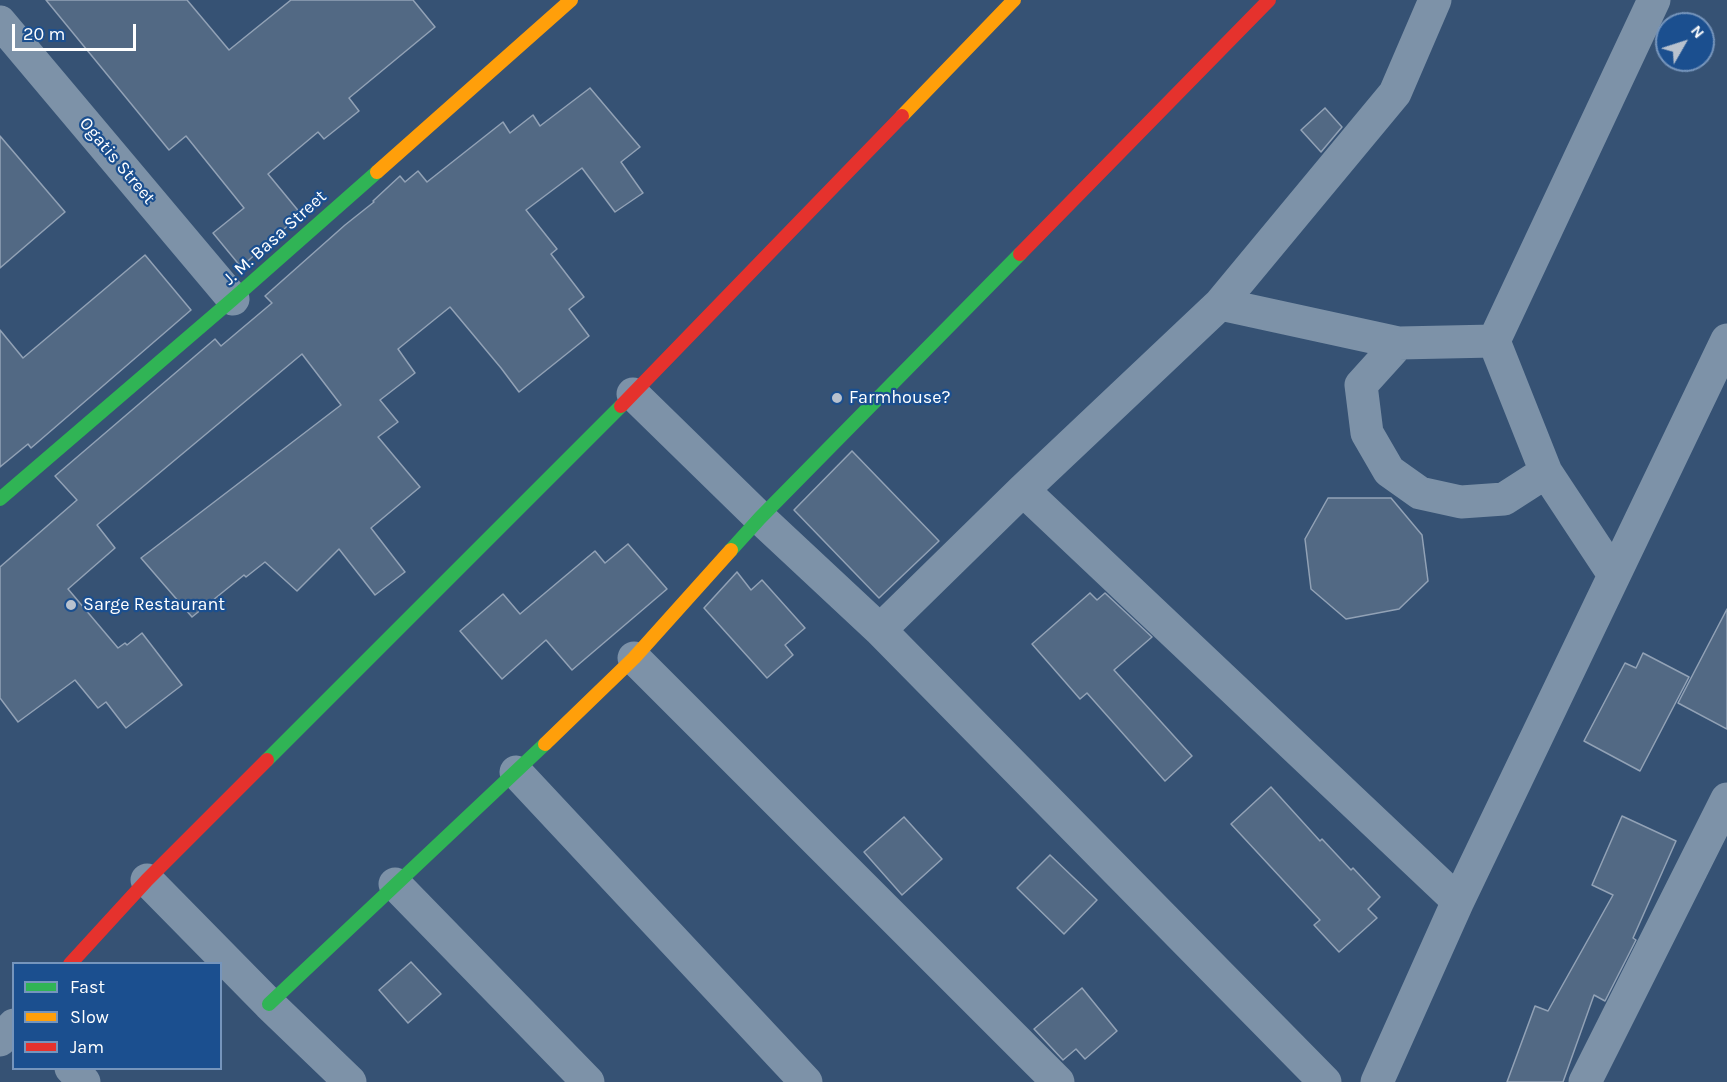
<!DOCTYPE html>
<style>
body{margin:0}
#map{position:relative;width:1727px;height:1082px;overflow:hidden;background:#365274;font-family:Karla,sans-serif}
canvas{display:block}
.legend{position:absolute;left:12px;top:962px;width:210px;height:108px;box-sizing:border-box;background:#1b4f8f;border:2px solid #7695bc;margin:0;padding:8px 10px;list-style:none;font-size:18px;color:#fff}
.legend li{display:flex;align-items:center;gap:12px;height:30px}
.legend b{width:30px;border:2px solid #7695bc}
.north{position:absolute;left:1655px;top:12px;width:60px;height:60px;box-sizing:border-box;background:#1b4f8f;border:2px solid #7695bc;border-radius:50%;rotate:51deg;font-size:16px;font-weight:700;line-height:24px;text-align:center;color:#fff}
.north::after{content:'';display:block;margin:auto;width:21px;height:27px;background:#b9c2ce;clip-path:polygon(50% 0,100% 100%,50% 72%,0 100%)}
.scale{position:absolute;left:12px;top:24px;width:124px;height:27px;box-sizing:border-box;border:3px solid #fff;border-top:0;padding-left:8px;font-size:18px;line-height:21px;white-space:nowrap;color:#fff;-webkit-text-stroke:4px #1b4f8f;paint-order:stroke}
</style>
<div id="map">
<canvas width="1727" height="1082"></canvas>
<ul class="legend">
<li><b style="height:8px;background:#30b455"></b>Fast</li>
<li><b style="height:8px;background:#ff9f0a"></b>Slow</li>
<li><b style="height:8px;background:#e5322d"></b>Jam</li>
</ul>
<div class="north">N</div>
<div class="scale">20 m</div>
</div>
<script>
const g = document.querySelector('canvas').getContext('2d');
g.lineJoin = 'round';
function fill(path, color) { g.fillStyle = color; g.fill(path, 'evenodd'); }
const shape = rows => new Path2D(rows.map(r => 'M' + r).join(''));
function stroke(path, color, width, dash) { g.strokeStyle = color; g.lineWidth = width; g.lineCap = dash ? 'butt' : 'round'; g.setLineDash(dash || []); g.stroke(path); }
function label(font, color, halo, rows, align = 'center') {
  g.font = font + ' Karla,sans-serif'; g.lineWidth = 4.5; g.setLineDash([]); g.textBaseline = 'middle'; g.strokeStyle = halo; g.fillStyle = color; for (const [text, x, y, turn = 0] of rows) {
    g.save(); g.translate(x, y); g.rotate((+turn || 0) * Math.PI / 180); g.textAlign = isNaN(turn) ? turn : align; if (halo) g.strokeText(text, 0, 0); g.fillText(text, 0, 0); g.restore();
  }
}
const building = shape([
 [46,0,187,0,229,50,291,0,413,0,435,27,349,98,359,111,324,139,318,132,268,174,301,214,241,267,213,233,244,208,186,136,169,150,46,0],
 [590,88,640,147,621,162,643,193,615,212,582,168,526,210,557,249,551,254,584,297,569,309,589,336,519,392,501,368,450,307,398,349,415,373,380,400,398,422,378,437,420,487,371,528,405,572,375,595,339,549,297,591,265,562,246,577,244,575,192,617,141,558,341,405,302,354,97,525,115,548,68,589,118,648,125,643,127,645,142,633,182,685,126,728,106,702,98,708,75,680,18,722,0,698,0,567,77,500,55,476,215,339,221,346,272,303,265,296,345,225,374,202,373,201,400,176,405,182,418,171,427,182,503,122,510,133,533,115,540,126,590,88],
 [1325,108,1342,127,1321,152,1301,130,1325,108],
 [0,136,65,212,0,268,0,136],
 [145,255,191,310,31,448,28,444,0,467,0,330,23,358,145,255],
 [852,451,939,541,879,598,794,510,852,451],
 [1328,498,1391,498,1422,535,1428,581,1399,609,1346,619,1311,589,1305,539,1328,498],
 [628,544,667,589,572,670,546,640,502,679,460,631,503,594,520,614,595,551,605,563,628,544],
 [737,572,751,590,762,580,805,628,785,645,793,655,767,678,704,608,737,572],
 [1090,593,1097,600,1105,593,1152,637,1114,670,1192,756,1165,781,1087,693,1080,699,1032,644,1090,593],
 [1727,609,1727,729,1678,703,1727,609],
 [1643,653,1689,677,1640,771,1584,741,1625,663,1636,668,1643,653],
 [1271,787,1320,841,1322,839,1351,870,1353,868,1380,897,1368,909,1377,918,1339,952,1314,925,1320,920,1231,824,1271,787],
 [1622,816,1676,841,1633,938,1636,940,1605,1001,1594,995,1563,1082,1507,1082,1535,1006,1548,1011,1613,895,1592,885,1622,816],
 [904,817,942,859,902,895,864,852,904,817],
 [1050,855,1097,900,1064,934,1017,888,1050,855],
 [411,962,441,994,408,1023,379,990,411,962],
 [1082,988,1117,1031,1085,1059,1076,1049,1063,1060,1034,1029,1082,988]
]);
const street = shape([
 [0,22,233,299],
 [1220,304,1399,343,1494,341,1654,0],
 [1494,341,1546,472,1614,575],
 [1399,343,1361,385,1367,433,1389,471,1420,493,1461,502,1504,499,1546,472],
 [633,394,760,518,880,630,1325,1082],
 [1023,490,1458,901],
 [880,630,1023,490,1220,304,1395,93,1435,0],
 [634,658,1058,1082],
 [516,772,806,1082],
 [147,880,269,1004,350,1082],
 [395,884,588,1082],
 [0,1040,14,1025],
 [71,1068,84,1082],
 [1377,1082,1458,901,1727,340],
 [1585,1082,1727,799]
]);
const fast = shape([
 [0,499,233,299,377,172],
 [731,550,760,518,1020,254],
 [267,760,621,406],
 [269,1004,545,744]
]);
const slow = shape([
 [902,116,1014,0],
 [377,172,571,0],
 [545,744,634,658,731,550]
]);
const jam = shape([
 [1020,254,1269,0],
 [621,406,902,116],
 [70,964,147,880,267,760]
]);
const markers = [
 [837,398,6,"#b9c2ce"],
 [71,605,6,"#b9c2ce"]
];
const streetNames = [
 ["Ogatis Street",117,161,50],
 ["J. M. Basa Street",275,238,-42]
];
const poiNames = [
 ["Farmhouse?",849,398],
 ["Sarge Restaurant",83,605]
];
fill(building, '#526984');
stroke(building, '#92a2b6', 1.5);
stroke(street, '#7d92a8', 33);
stroke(fast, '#30b455', 14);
stroke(slow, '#ff9f0a', 14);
stroke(jam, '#e5322d', 14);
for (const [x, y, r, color] of markers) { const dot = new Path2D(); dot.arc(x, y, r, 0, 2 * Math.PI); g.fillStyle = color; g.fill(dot); stroke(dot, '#1b4f8f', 2); }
label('18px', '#fff', '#1b4f8f', streetNames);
label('18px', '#fff', '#1b4f8f', poiNames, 'left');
</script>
